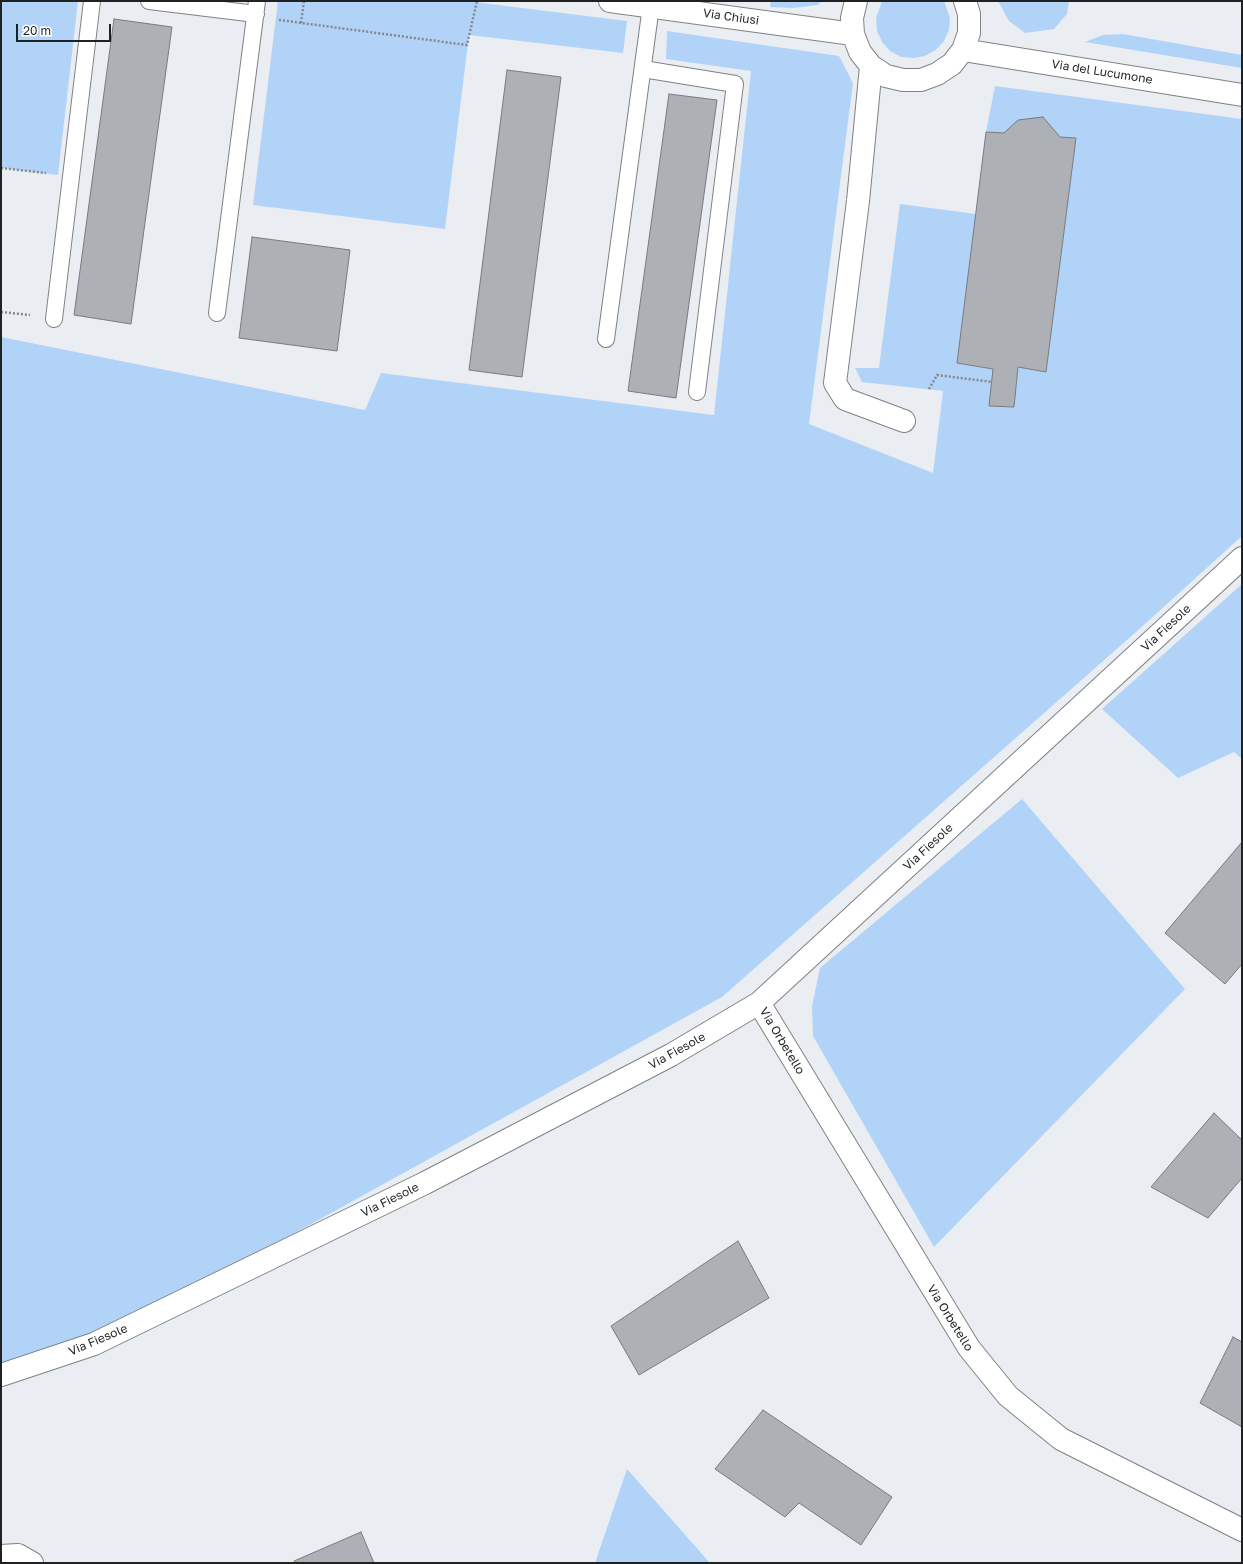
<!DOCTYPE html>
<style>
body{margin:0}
#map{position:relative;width:1243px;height:1564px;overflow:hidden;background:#eaeef2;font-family:"Golos Text",sans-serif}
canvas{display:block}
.frame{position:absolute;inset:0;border:2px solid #1f2122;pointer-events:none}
.scale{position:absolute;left:16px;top:24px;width:95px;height:18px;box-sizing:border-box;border:2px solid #1f2122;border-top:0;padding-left:5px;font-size:12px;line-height:14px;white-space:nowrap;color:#1f2122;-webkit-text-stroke:3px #fff;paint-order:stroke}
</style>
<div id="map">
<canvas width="1243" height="1564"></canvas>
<div class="frame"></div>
<div class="scale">20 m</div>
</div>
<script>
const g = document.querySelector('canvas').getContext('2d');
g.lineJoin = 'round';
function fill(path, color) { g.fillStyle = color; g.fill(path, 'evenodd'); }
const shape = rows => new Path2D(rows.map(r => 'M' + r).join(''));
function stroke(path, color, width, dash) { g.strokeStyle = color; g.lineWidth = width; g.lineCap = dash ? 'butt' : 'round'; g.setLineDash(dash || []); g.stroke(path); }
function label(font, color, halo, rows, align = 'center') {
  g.font = font + ' "Golos Text",sans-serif'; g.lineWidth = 3; g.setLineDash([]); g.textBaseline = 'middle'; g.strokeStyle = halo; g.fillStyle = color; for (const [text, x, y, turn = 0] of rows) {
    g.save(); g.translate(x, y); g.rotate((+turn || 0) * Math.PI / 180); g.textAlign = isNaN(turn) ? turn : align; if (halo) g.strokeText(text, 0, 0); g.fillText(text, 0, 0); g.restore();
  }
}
const green = shape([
 [1,1,78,1,58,175,1,168],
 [278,1,466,1,627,21,623,53,469,35,445,229,253,205],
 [771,1,822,1,818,5,793,8,770,7],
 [882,1,944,1,950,18,949,30,944,41,936,50,925,56,914,58,901,57,890,51,882,42,877,31,876,18],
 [998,1,1069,1,1067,14,1054,29,1025,33,1009,21],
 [667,31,839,56,853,83,809,424,933,473,943,391,862,382,855,368,879,368,900,204,976,214,957,363,993,369,989,406,1014,407,1018,367,1046,371,1076,138,986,132,995,86,1242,119,1242,536,1136,632,722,997,94,1344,1,1368,1,337,365,410,381,373,714,415,751,71,666,59],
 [1123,34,1242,55,1242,68,1085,42,1103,35],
 [1242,584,1242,759,1234,752,1178,778,1102,709],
 [1022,799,1185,989,934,1247,813,1036,812,1006,820,968],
 [627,1469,710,1563,595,1563]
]);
const building = shape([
 [114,19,172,27,131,324,74,315,114,19],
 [507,70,561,77,522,377,469,370,507,70],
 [669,94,717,100,676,398,628,391,669,94],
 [1043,117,1060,137,1076,138,1046,372,1018,367,1014,407,989,406,993,369,957,363,986,132,1004,133,1018,120,1043,117],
 [252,237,350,250,337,351,239,338,252,237],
 [1242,842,1242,964,1225,984,1165,933,1242,842],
 [1214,1113,1242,1140,1242,1178,1208,1218,1151,1187,1214,1113],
 [738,1241,769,1298,639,1375,611,1326,738,1241],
 [1233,1337,1242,1342,1242,1427,1200,1403,1233,1337],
 [763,1410,892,1497,861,1545,799,1503,785,1517,715,1469,763,1410],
 [361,1532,374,1563,295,1563,294,1561,361,1532]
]);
const path = shape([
 [279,20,467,45,477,1],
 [301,23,304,1],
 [1,168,46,173],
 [1,312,30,315],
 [929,389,937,375,992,382]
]);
const lane = shape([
 [149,1,256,14],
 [643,69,735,84,697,392],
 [217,313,257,1],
 [54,319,92,1],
 [606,339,651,6]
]);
const street = shape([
 [610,1,853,34],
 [856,1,852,18,853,34,860,52,871,66,886,76,903,80,921,80,937,74,952,64,963,50,969,33,969,14,965,1],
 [963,50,1242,95],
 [871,66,858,201,835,383,845,399,904,421],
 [759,1003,969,1348,1008,1396,1061,1439,1242,1530],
 [1,1375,94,1344,425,1183,671,1055,759,1003,1242,558],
 [1,1556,18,1555,32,1563]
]);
const streetNames = [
 ["Via Chiusi",731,17,8],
 ["Via del Lucumone",1102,72,9],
 ["Via Fiesole",1166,628,-43],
 ["Via Fiesole",928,847,-43],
 ["Via Orbetello",782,1041,59],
 ["Via Fiesole",677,1051,-29],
 ["Via Fiesole",390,1200,-26],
 ["Via Orbetello",950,1318,58],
 ["Via Fiesole",98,1340,-23]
];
fill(green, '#b2d3f8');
fill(building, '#adb1b5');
stroke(building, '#777a7e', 1);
stroke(lane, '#7e8286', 18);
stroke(street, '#7e8286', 24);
stroke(path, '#85888b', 2.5, [2, 2]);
stroke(lane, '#fff', 16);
stroke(street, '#fff', 22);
label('12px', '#1f2122', '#fff', streetNames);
</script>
